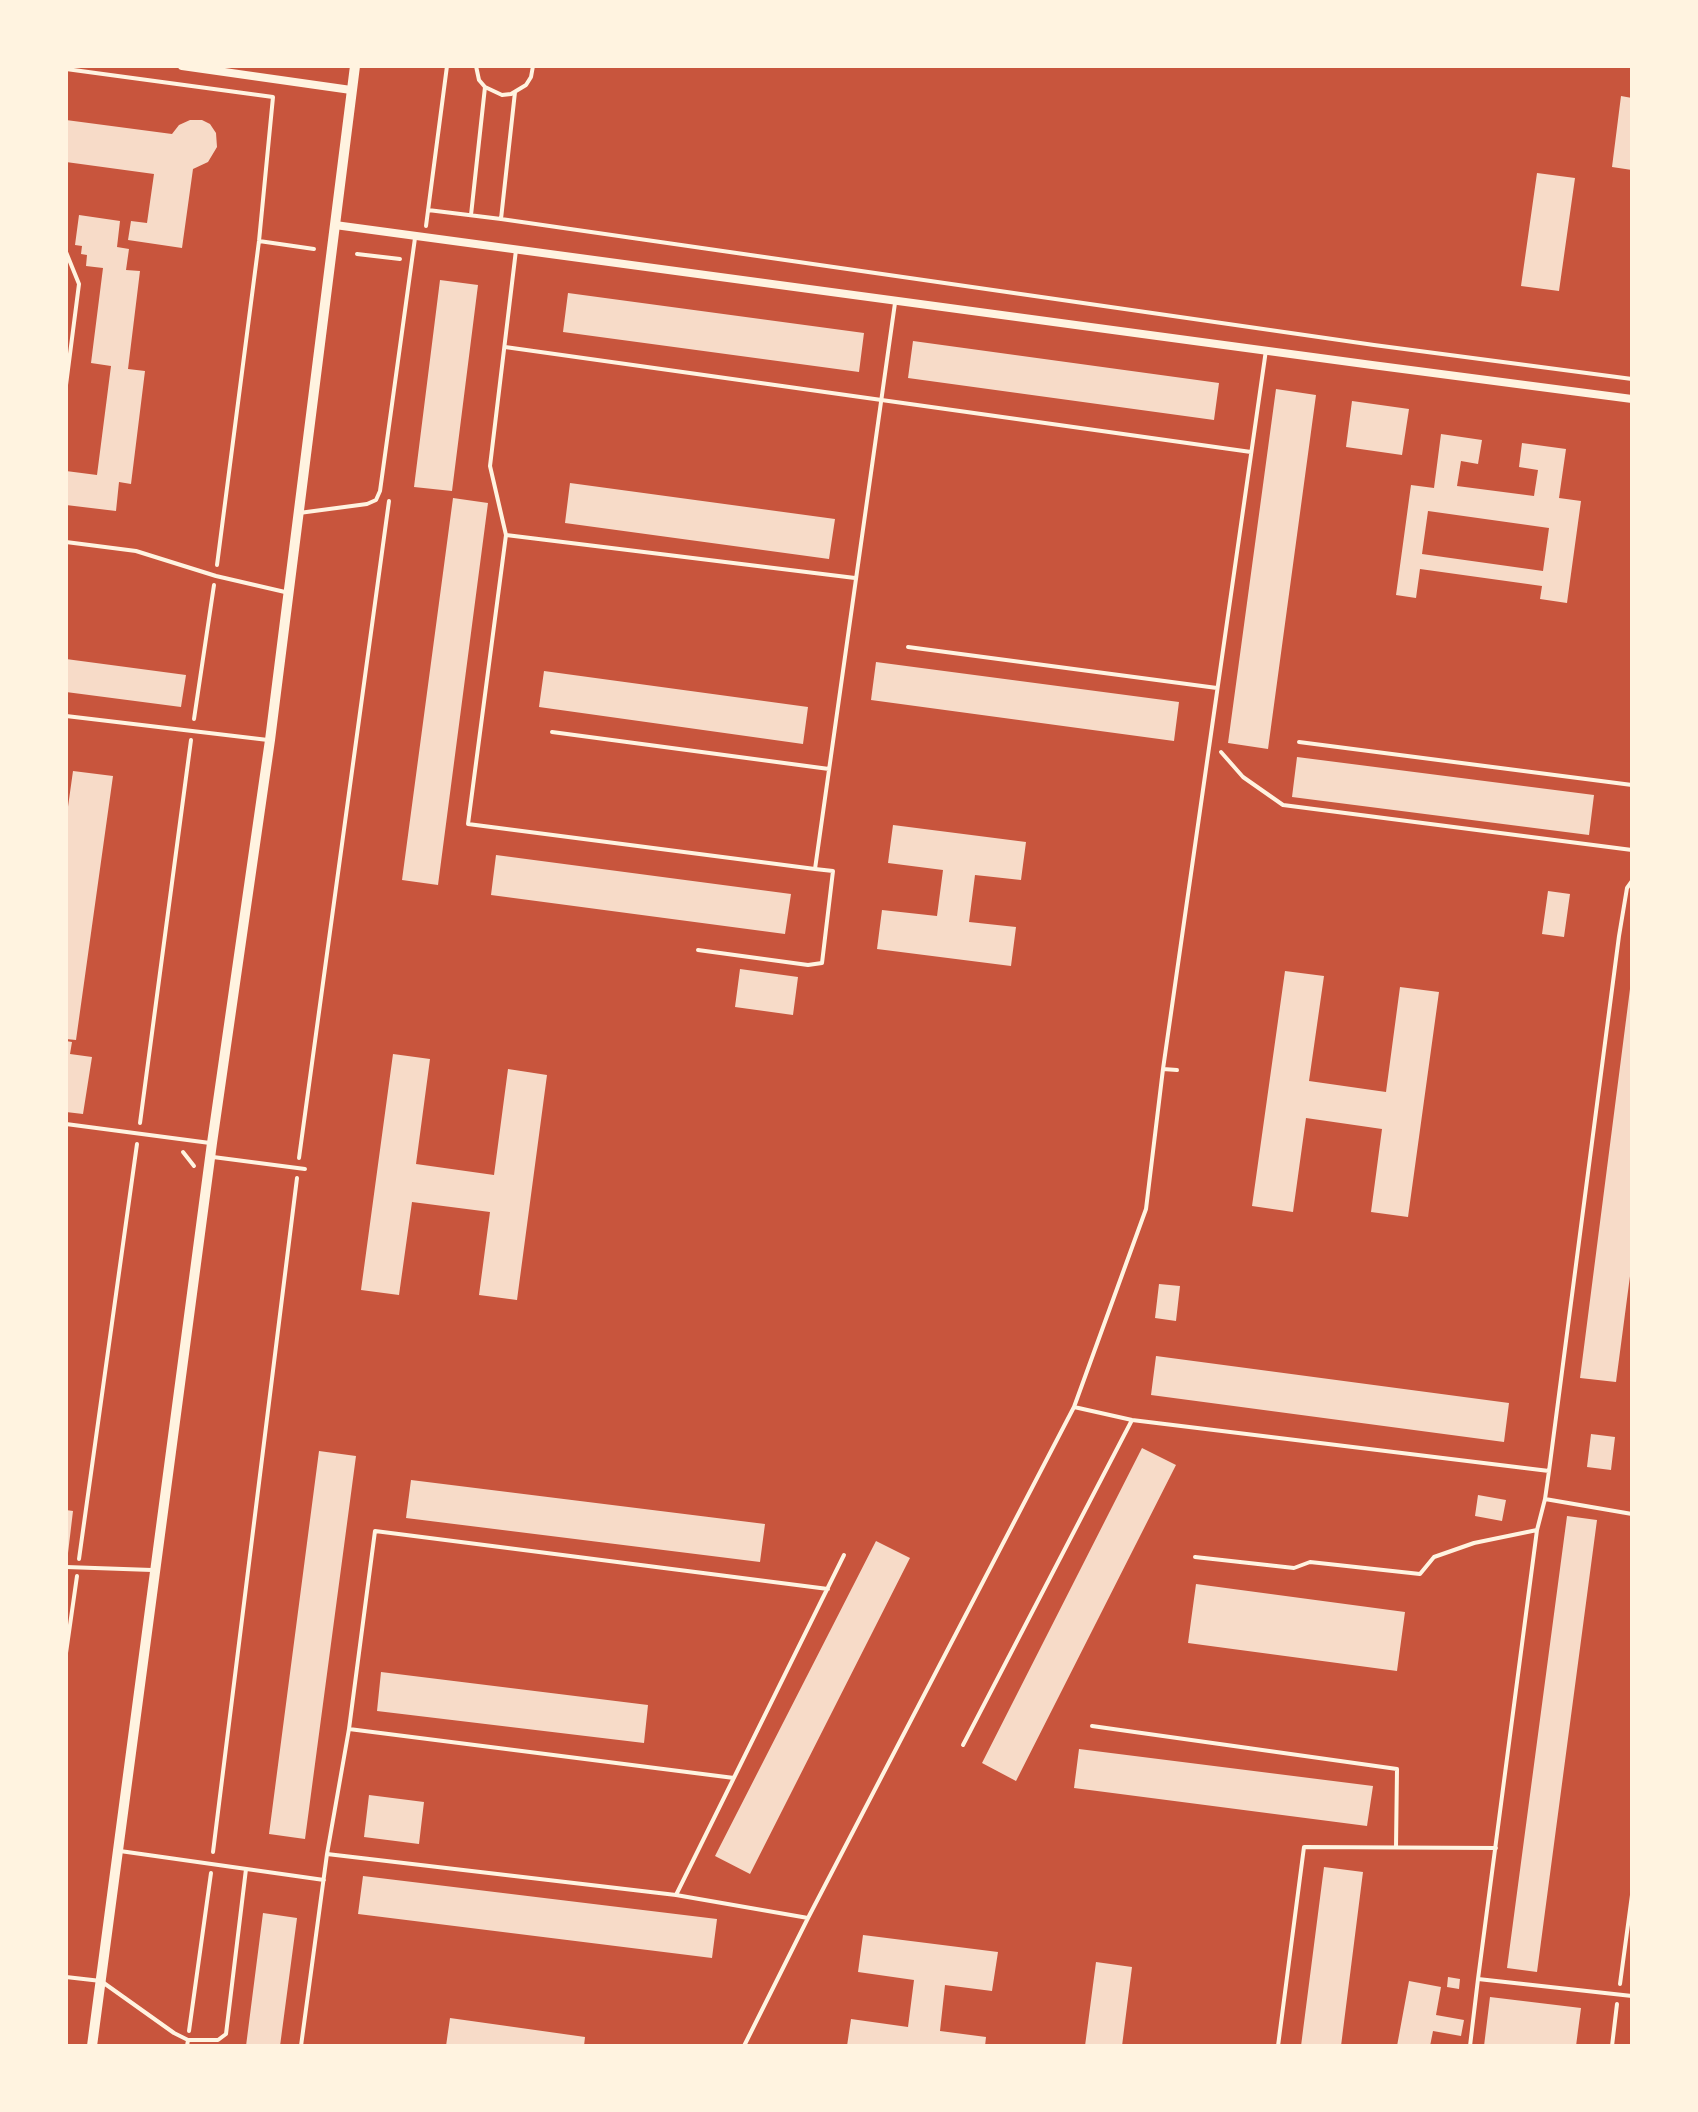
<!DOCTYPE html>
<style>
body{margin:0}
#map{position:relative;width:1698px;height:2112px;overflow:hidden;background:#c8553d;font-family:Lato,sans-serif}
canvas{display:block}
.frame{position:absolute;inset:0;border:68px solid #fff3e0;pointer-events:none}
</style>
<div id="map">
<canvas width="1698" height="2112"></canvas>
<div class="frame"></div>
</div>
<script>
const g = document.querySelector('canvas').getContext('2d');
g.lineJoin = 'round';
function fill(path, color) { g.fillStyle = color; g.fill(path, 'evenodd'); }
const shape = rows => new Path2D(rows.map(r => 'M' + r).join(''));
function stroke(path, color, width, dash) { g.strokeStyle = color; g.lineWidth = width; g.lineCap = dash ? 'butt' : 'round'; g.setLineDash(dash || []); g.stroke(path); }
const building = shape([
 [1621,96,1632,98,1632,170,1612,167],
 [66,120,172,134,179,125,190,120,202,120,210,124,216,133,217,147,208,162,193,169,182,248,128,240,131,221,147,223,154,174,66,162],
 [1537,173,1575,178,1559,291,1521,286],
 [79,215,120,221,117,247,129,249,126,270,140,271,128,369,145,371,131,484,119,482,116,511,66,505,66,471,97,475,111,366,91,363,103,268,86,266,87,255,81,254,82,246,75,245],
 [440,280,478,285,452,491,414,487],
 [568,293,864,333,859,372,563,332],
 [913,341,1219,383,1214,420,908,378],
 [1276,389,1316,395,1268,749,1228,743],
 [1352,401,1409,409,1402,455,1346,447],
 [1441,434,1482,440,1478,464,1461,461,1457,486,1534,496,1538,470,1519,467,1522,443,1566,449,1559,498,1581,501,1567,603,1540,599,1542,586,1420,569,1416,598,1396,595,1411,485,1434,488],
 [1428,511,1549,528,1543,571,1422,554],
 [570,483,835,519,829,559,565,523],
 [453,498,488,503,438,885,402,880],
 [66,659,186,675,181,707,66,692],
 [876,662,1179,702,1174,741,871,700],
 [544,671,808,707,803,744,539,707],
 [1297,757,1594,795,1589,835,1292,797],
 [73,771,113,776,76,1040,66,1039,66,821],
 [893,825,1026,842,1021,880,975,875,969,922,1016,927,1011,966,877,949,882,910,937,916,943,870,888,863],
 [496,855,791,894,785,934,491,895],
 [1548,891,1570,894,1564,937,1542,934],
 [740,969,798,977,793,1015,735,1007],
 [1285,971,1324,976,1309,1081,1386,1092,1400,987,1439,992,1408,1217,1371,1212,1382,1129,1306,1118,1293,1212,1252,1206],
 [1630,989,1632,989,1632,1261,1616,1382,1580,1378],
 [66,1041,72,1042,70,1054,92,1057,83,1114,66,1112],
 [393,1054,430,1059,416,1164,494,1175,508,1069,547,1075,517,1300,479,1295,490,1212,412,1202,399,1295,361,1290],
 [1159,1284,1180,1286,1176,1321,1155,1318],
 [1156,1356,1509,1403,1504,1442,1151,1395],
 [1591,1434,1615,1437,1611,1470,1587,1467],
 [1142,1448,1176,1465,1016,1781,982,1763],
 [319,1451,356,1456,305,1839,269,1834],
 [411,1480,765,1524,760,1562,406,1518],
 [1478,1495,1506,1500,1502,1521,1475,1516],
 [66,1510,73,1511,68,1553,66,1553],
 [1567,1516,1597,1520,1537,1972,1507,1968],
 [876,1541,910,1558,750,1874,715,1856],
 [1196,1584,1405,1612,1397,1671,1188,1643],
 [381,1672,648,1705,644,1743,377,1711],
 [1079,1749,1373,1786,1367,1826,1074,1788],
 [369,1795,424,1802,419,1844,364,1837],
 [1324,1867,1363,1872,1341,2046,1301,2046],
 [363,1876,717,1919,712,1958,358,1914],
 [263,1913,297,1918,280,2046,246,2046],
 [863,1935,998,1952,992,1991,945,1985,940,2031,986,2037,985,2046,847,2046,851,2019,908,2027,914,1980,858,1972],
 [1096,1962,1132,1967,1122,2046,1085,2046],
 [1448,1977,1460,1979,1459,1989,1447,1987],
 [1409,1981,1441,1987,1436,2015,1464,2020,1461,2036,1433,2031,1430,2046,1397,2046],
 [1490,1997,1581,2008,1576,2046,1484,2046],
 [450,2018,585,2037,584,2046,446,2046]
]);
const path = shape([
 [476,66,479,80,485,87,502,95,511,94,526,85,531,77,533,66],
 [66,69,273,97,259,241,217,565],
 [428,210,501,219,1374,345,1632,379],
 [471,215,485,87],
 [501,219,515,92],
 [426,226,447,66],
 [259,241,314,249],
 [357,254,400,259],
 [194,719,214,585],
 [1221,752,1243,777,1283,805,1632,850],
 [140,1123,191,740],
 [183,1152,194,1166],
 [299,1158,389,501],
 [79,1559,137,1144],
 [66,1653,77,1576],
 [213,1852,297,1178],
 [1620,1984,1632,1895],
 [189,2031,211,1873],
 [1612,2046,1617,2004]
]);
const service = shape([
 [516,250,490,466,506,535,468,824,815,869],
 [66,252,79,284,66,385],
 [505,347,1251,452],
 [299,513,367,504,376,500,380,491,415,238],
 [506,535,855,578],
 [66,542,136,551,216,576,285,592],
 [908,647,1217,688],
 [66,716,268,740],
 [552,732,829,769],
 [1299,742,1632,785],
 [698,950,808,965,822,963,833,871,815,869,895,303],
 [1163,1069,1177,1070],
 [66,1124,210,1143],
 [213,1157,305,1169],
 [1074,1407,1132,1420,1549,1471],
 [1545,1499,1632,1514],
 [1195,1557,1294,1568,1310,1562,1420,1574,1434,1557,1474,1543,1537,1530],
 [66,1567,152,1570],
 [1092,1726,1397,1769,1396,1847],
 [349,1729,734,1778],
 [963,1745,1132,1420],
 [120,1851,324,1880],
 [327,1854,676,1895],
 [808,1918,676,1895,844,1555],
 [66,1977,101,1981,174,2033,188,2040],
 [1478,1979,1537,1530,1545,1499,1549,1471,1619,936,1627,888,1632,881],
 [187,2046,188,2040,218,2040,226,2034,246,1869],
 [301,2046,327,1854,349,1729,375,1531,828,1589],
 [744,2046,808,1918,1074,1407,1146,1209,1163,1069,1266,350],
 [1278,2046,1304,1847,1496,1848],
 [1470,2046,1478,1979,1632,1996]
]);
const minor = shape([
 [182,66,351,90],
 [335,225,1372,365,1632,399]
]);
const tertiary = shape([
 [92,2046,212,1143,270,740,355,66]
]);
fill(building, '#f7dbc8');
stroke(path, '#fff3e0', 4);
stroke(service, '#fff3e0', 4);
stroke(minor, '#fff3e0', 8);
stroke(tertiary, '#fff3e0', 10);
</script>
